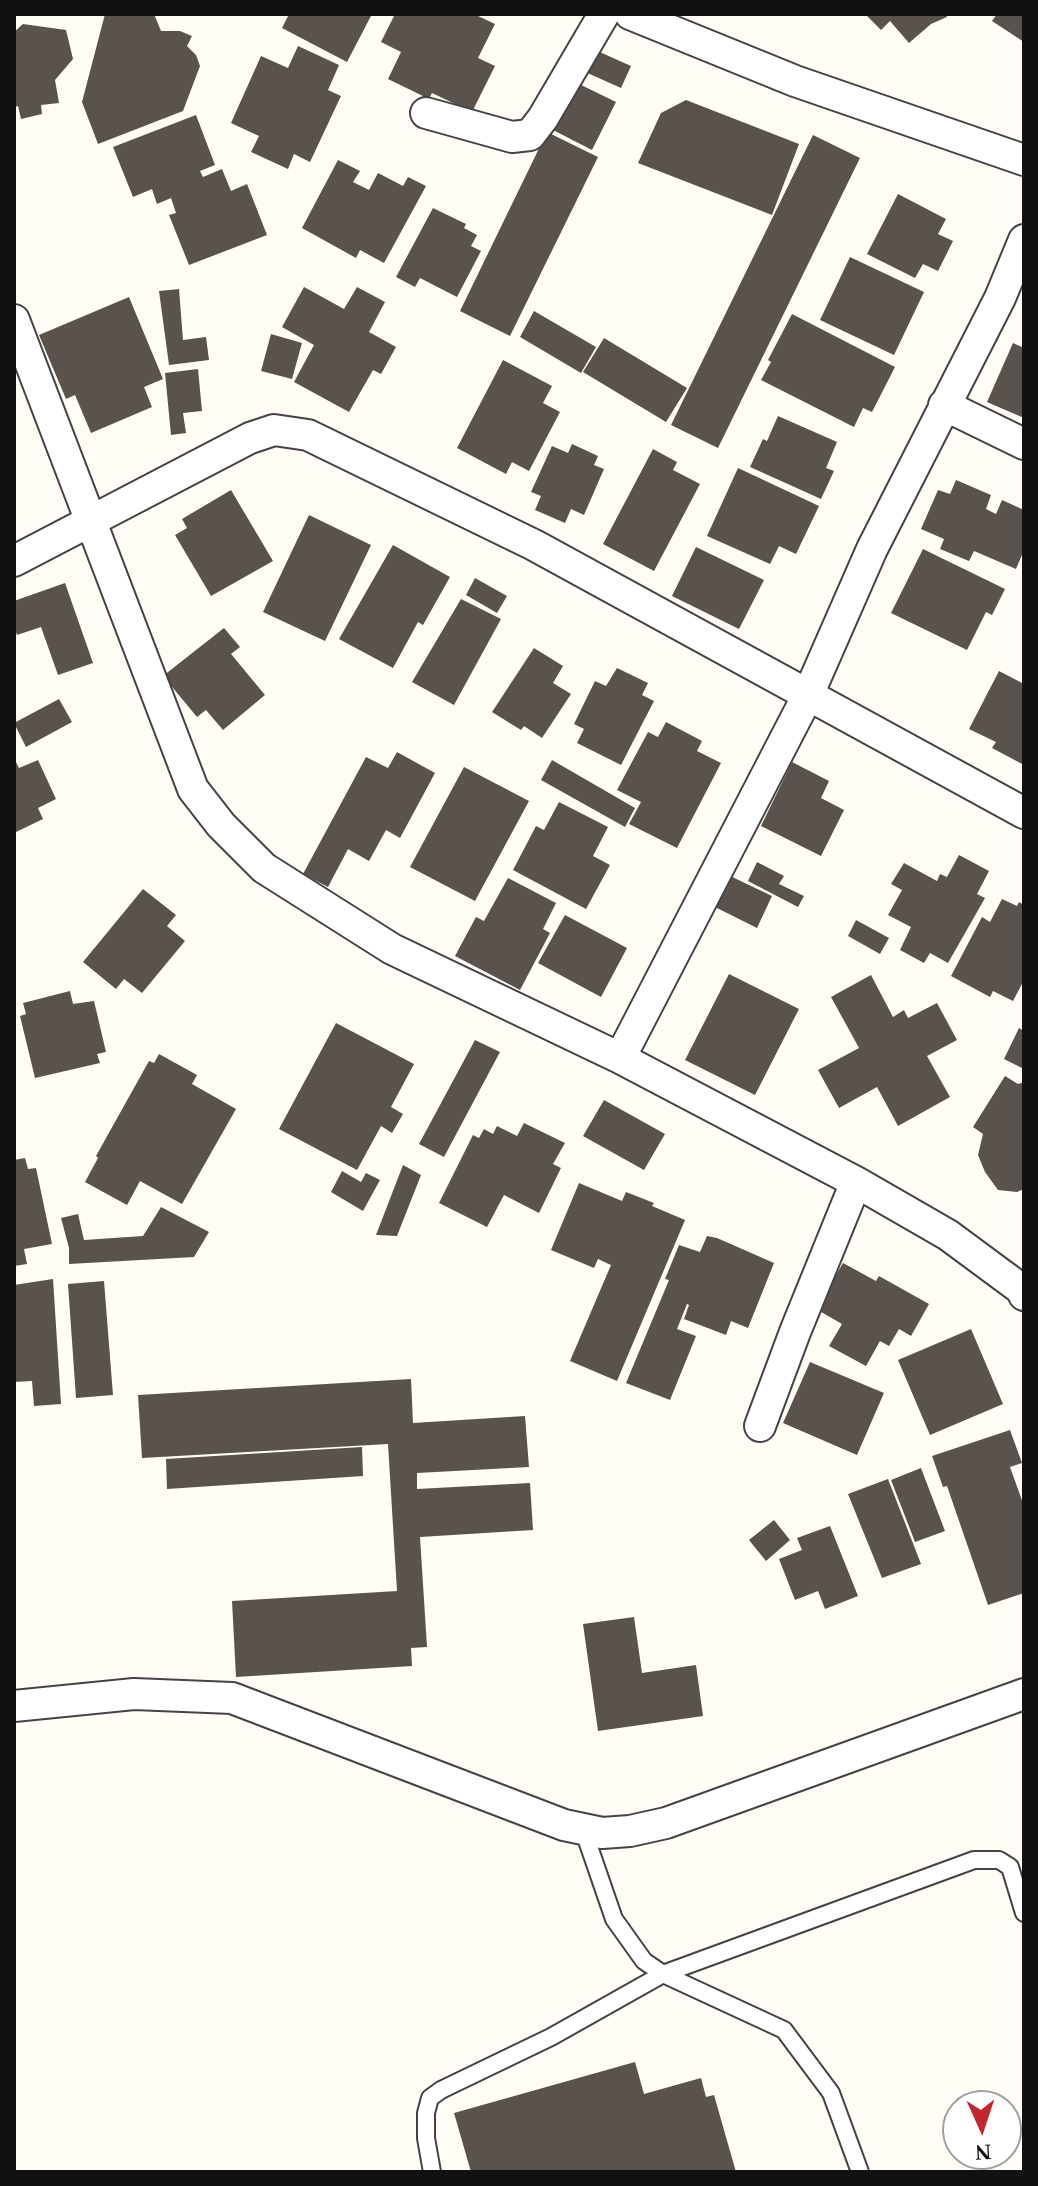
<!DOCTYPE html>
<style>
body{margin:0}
#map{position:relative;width:1038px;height:2186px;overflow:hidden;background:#fffdf5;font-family:Georgia,serif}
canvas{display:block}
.frame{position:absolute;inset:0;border:16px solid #111;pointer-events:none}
.north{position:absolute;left:942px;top:2090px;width:80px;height:80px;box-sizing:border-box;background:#fff;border:2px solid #a0a0a0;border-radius:50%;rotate:177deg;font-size:22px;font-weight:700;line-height:32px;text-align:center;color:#111}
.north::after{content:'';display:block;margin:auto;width:28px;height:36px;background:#c4262e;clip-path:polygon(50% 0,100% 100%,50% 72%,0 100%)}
</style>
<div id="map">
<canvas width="1038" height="2186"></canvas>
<div class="frame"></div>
<div class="north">N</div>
</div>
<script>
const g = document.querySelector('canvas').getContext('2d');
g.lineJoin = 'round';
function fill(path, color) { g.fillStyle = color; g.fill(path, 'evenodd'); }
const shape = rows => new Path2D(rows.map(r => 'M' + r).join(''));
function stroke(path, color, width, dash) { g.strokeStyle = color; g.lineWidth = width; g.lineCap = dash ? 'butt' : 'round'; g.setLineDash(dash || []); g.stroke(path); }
const building = shape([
 [105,14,154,14,161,31,180,31,192,36,187,46,196,55,200,66,183,111,98,144,82,102],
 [289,14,372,14,347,62,282,28],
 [395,14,474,14,495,24,478,58,495,66,472,112,432,93,429,99,388,79,401,52,381,42],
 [865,14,946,14,947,17,931,24,909,43,890,21,881,30],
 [997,14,1024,14,1024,42,992,21],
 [23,24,66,30,73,59,55,80,59,103,41,105,42,114,21,119,18,106,14,107,14,32],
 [298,46,339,65,328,90,341,96,310,162,294,154,288,169,251,152,259,136,231,123,261,56,288,68],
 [593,49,631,66,621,88,583,71],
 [573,81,616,102,592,150,549,128],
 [686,100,799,144,772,215,638,163,661,113],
 [196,115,215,165,200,171,203,177,222,169,231,191,247,184,267,235,189,265,169,215,176,213,171,198,157,204,152,189,133,197,113,147],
 [547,132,598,157,510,336,460,311],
 [813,135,860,158,718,448,671,425],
 [338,160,360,171,353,182,369,190,378,173,403,186,408,177,426,186,384,263,360,250,356,258,302,228],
 [898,194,946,219,938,234,953,241,938,271,923,264,915,278,867,254],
 [433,208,466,224,464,228,477,235,471,246,481,251,457,297,420,278,415,287,396,277],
 [850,257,924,292,894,355,820,320],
 [304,287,344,309,357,287,385,302,369,332,396,347,381,374,373,370,349,412,294,382,314,345,282,327],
 [179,289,183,340,206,337,209,360,169,365,159,291],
 [129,297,163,379,144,387,152,407,91,433,75,395,66,399,39,335],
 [534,311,596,347,581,373,520,337],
 [792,314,895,367,872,412,863,408,854,427,761,380,771,362,768,360],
 [271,334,302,343,292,379,261,371],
 [604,338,687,388,666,422,583,372],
 [1013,343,1024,348,1024,418,987,402],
 [503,360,552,386,543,403,560,412,529,471,512,462,506,474,457,448],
 [198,369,202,411,183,413,186,433,171,435,165,373],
 [778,416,837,442,826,468,834,471,821,499,750,467,763,439,767,441],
 [572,444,598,456,594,465,604,469,584,515,571,509,565,523,535,510,541,496,531,492,552,446,568,453],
 [653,449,677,462,673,470,700,484,654,571,603,544],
 [738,468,819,506,796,554,779,546,770,564,707,536],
 [956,480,991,495,986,509,996,514,1002,500,1024,510,1024,550,1016,569,974,551,969,561,940,549,944,539,921,529,938,490,950,494],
 [231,490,273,561,211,596,175,535,187,528,182,519],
 [309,515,371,545,325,641,263,612],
 [393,545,450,577,423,625,418,622,393,668,339,639],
 [696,547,764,580,739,629,672,596],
 [923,549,1005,589,992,615,986,612,967,650,891,613],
 [475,578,507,596,497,613,466,595],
 [65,583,93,663,58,675,41,627,17,635,14,627,14,601],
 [461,599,501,619,454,705,412,682],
 [224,628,240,647,231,654,265,695,223,730,206,710,197,717,163,676],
 [534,648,563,666,553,683,571,694,542,738,524,726,521,730,492,712],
 [617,668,648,683,642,695,654,701,621,765,577,743,584,729,574,724,595,681,606,686],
 [999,671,1024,684,1024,765,992,748,996,742,969,729],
 [59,699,72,722,26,747,14,723],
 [666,722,702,741,697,751,721,763,677,848,629,824,641,802,617,790,648,732,658,737],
 [397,752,435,773,400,838,386,830,369,861,348,849,328,887,303,874,366,757,388,768],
 [14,758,19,768,38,760,56,799,38,808,43,819,14,833],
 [552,760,635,808,625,827,541,780],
 [792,762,829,781,821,798,844,810,821,856,761,826],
 [464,767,529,801,475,901,410,867],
 [559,802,608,827,593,856,610,865,586,909,513,870,536,826,544,830],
 [959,855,989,871,977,894,985,898,948,963,930,953,924,963,900,950,911,927,888,915,902,890,891,884,904,863,937,881,940,874,947,877],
 [757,862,784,876,779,884,804,896,798,907,748,881],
 [726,874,772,896,757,928,711,905],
 [508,878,556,903,543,929,550,933,520,990,455,956,476,917,484,921],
 [143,889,176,915,167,926,185,941,142,993,124,979,116,989,83,962],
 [1002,899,1017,906,1019,902,1024,905,1024,980,1013,1001,993,991,990,997,951,976,982,917,990,922],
 [565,915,627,948,601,997,538,963],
 [856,920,889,938,880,954,848,936],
 [729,974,799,1009,755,1095,685,1060],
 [871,975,893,1017,904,1010,908,1018,937,1003,957,1040,927,1056,950,1097,898,1126,877,1087,839,1108,818,1070,859,1048,831,997],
 [70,991,73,1004,94,1001,106,1052,97,1054,100,1063,35,1078,20,1016,26,1014,23,1003],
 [336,1023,414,1064,391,1107,403,1114,392,1133,381,1126,357,1170,279,1129],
 [1019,1028,1024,1031,1022,1068,1004,1059],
 [475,1040,500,1052,444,1157,419,1144],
 [159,1054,197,1075,192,1084,236,1109,182,1204,140,1181,127,1205,85,1182,98,1158,96,1156,149,1061,154,1063],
 [1005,1076,1018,1084,1024,1082,1024,1189,1017,1192,998,1190,985,1172,978,1155,983,1134,973,1127],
 [604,1100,665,1134,644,1170,583,1136],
 [524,1123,565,1143,553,1164,561,1168,539,1213,504,1195,487,1227,439,1203,473,1135,479,1138,484,1129,493,1134,497,1126,517,1136],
 [25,1158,28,1169,36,1168,52,1244,24,1249,27,1264,14,1266,14,1160],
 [403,1165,421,1175,397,1236,376,1235],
 [342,1171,361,1182,366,1173,380,1180,363,1211,331,1192],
 [579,1183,622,1201,626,1192,654,1203,652,1206,685,1220,617,1381,570,1361,611,1265,598,1259,594,1268,551,1250],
 [161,1207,209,1232,194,1257,69,1264,69,1248,61,1218,78,1214,84,1240,143,1236],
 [707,1236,717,1238,774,1263,748,1328,731,1321,726,1335,684,1319,689,1305,687,1304,677,1329,696,1336,670,1400,626,1383,669,1280,665,1279,679,1245,700,1252],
 [843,1263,876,1281,879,1276,929,1304,911,1336,899,1329,889,1346,880,1341,866,1366,829,1346,842,1324,816,1309],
 [53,1279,61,1404,34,1406,32,1381,14,1382,14,1285],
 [104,1281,113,1395,76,1398,68,1284],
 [971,1329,1003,1404,930,1435,898,1360],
 [810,1362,884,1393,857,1455,783,1423],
 [411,1379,413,1423,525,1416,529,1467,417,1473,417,1489,530,1483,533,1530,420,1537,427,1647,411,1648,412,1666,236,1677,232,1601,397,1591,388,1444,142,1458,138,1395],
 [1010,1430,1022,1463,1010,1467,1024,1506,1024,1593,988,1605,947,1486,943,1487,932,1456],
 [362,1447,363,1476,167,1489,166,1459],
 [921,1468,945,1531,915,1542,891,1480],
 [888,1479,921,1564,882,1578,848,1494],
 [774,1520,790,1540,766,1561,749,1540],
 [830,1526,858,1596,825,1609,818,1591,795,1600,779,1559,802,1550,797,1538],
 [634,1617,642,1673,696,1665,703,1716,598,1731,583,1624],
 [635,2062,644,2094,701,2078,706,2097,714,2095,736,2172,471,2172,454,2113]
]);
const service = shape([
 [583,1829,614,1919,644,1961,663,1974,784,2030,831,2093,860,2172],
 [432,2172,426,2138,426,2113,430,2098,441,2090,551,2037,663,1974,974,1860,999,1860,1010,1867,1024,1913]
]);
const minor = shape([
 [630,14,795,81,1024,160],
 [426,113,512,137,530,135,543,118,604,14],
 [14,320,193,789,221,825,264,868,392,949,620,1058,856,1182,948,1235,1021,1289,1024,1295],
 [944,405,1024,444],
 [14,561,250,438,274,430,308,435,534,545,1024,813],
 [620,1058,808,695,872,549,1000,298,1024,240],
 [760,1426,795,1332,856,1182],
 [14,1706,134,1694,232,1698,564,1825,602,1833,630,1831,666,1823,1024,1694]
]);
fill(building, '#5a524d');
stroke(service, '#444', 20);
stroke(minor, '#444', 34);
stroke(service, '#fff', 16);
stroke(minor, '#fff', 30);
</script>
